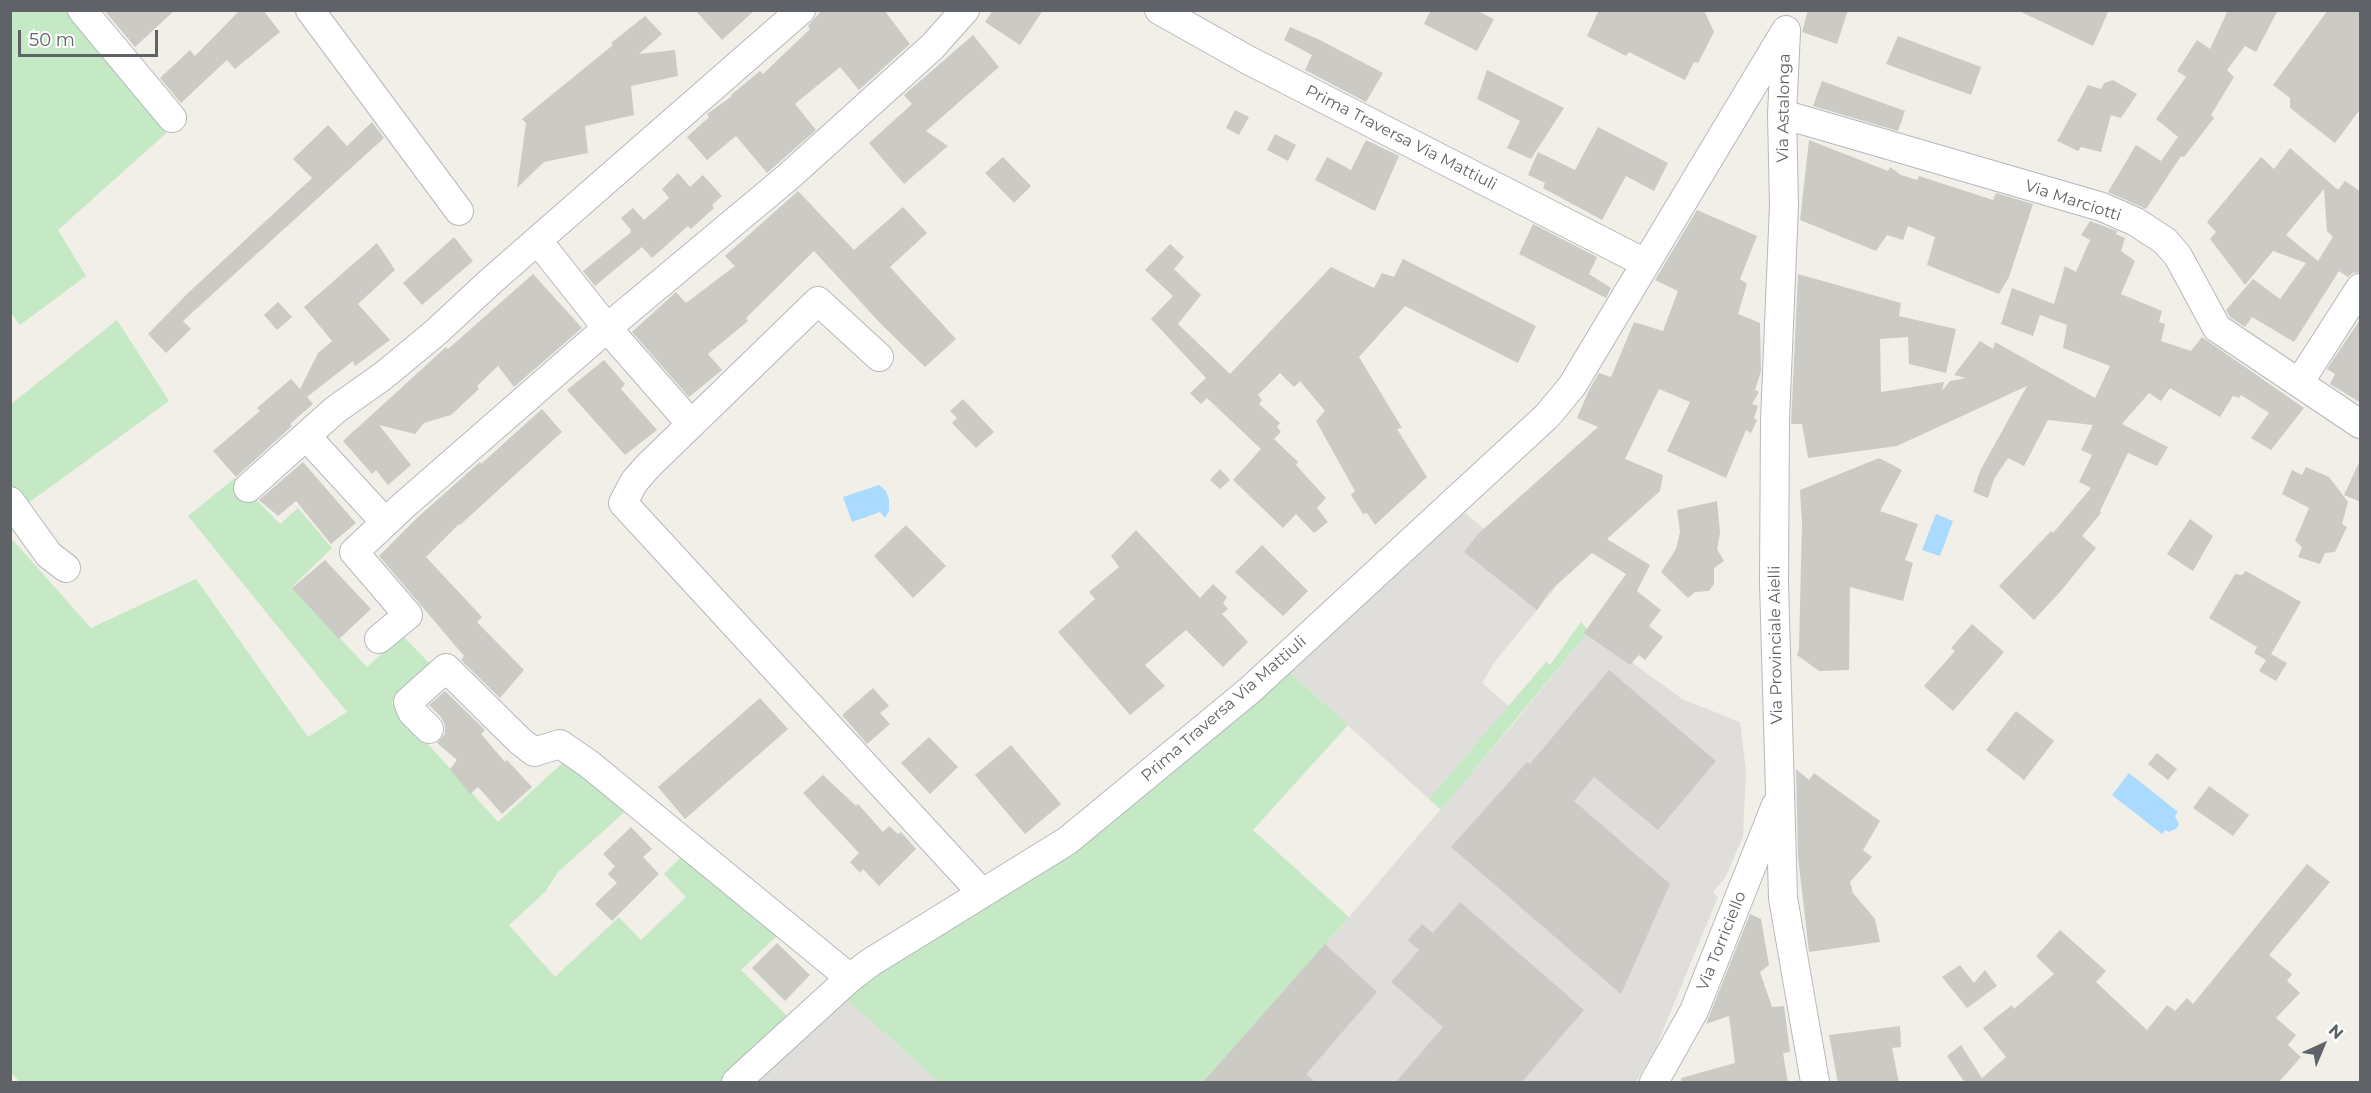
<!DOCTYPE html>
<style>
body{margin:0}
#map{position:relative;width:2371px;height:1093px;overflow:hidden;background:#f1efe8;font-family:Montserrat,sans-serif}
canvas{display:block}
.frame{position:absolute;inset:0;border:12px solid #5f6368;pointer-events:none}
.north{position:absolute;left:2293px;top:1015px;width:60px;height:60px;-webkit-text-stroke:4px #fff;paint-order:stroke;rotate:44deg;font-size:16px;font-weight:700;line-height:24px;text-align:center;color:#5f6368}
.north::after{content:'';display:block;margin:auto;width:21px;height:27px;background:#5f6368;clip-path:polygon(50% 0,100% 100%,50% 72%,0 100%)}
.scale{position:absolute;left:18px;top:30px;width:140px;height:27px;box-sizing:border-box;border:3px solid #5f6368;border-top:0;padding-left:8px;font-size:18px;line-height:21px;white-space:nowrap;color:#5f6368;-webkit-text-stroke:4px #fff;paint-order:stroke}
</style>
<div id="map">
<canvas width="2371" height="1093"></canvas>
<div class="frame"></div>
<div class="north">N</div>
<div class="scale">50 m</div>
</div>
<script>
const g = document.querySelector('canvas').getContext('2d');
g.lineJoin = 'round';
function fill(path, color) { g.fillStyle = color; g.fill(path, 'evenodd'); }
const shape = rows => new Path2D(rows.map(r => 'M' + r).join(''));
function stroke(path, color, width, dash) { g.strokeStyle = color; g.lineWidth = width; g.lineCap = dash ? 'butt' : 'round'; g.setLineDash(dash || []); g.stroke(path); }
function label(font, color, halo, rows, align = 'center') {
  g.font = font + ' Montserrat,sans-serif'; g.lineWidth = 4.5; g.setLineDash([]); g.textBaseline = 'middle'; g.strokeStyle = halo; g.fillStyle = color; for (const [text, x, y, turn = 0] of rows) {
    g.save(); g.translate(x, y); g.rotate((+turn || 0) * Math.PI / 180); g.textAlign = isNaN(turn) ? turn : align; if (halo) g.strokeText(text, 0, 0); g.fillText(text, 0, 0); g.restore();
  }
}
const industrial = shape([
 [1460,509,1556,587,1496,660,1482,683,1509,706,1429,799,1288,671],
 [1589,631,1682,699,1740,722,1746,771,1743,837,1725,878,1713,892,1718,897,1656,1047,1636,1082,1203,1082,1349,917,1515,722],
 [844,997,939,1082,757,1082]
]);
const green = shape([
 [10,11,76,11,173,127,58,230,86,276,20,325,10,312],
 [117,320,169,401,24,506,11,484,11,404],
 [235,478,280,524,298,508,332,548,292,587,367,667,402,635,431,665,391,703,498,822,569,757,630,807,558,872,545,892,509,925,555,977,619,917,641,940,686,897,664,874,685,853,781,932,741,970,792,1021,726,1082,17,1082,18,1080,10,1072,10,537,91,628,196,579,308,737,347,712,188,516],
 [1581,622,1589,631,1441,810,1429,799,1546,662,1550,665],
 [1288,671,1348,725,1253,830,1349,917,1203,1082,939,1082,844,997]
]);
const water = shape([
 [879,485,886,491,889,499,889,511,885,518,880,512,852,522,843,497],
 [1936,514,1953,521,1940,556,1922,550],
 [2129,773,2178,812,2175,816,2179,824,2177,828,2169,832,2165,830,2162,834,2112,795]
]);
const building = shape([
 [104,10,175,10,135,47],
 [240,10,263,10,280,32,235,69,227,60,181,103,160,78,190,50,195,56],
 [695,10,755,10,722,40],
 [822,10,884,10,910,44,859,90,840,67,795,104,816,130,767,173,736,136,707,160,687,137,709,117,707,114,732,96,731,95,760,71,763,74,810,29,808,26],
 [993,10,1043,10,1020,45,985,22],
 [1431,10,1476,10,1494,19,1477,51,1424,24],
 [1599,10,1704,10,1714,32,1698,63,1694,62,1685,80,1629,52,1626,56,1587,36],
 [1808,10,1848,10,1837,44,1802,32],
 [2017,10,2109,10,2093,46],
 [2228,10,2278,10,2256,52,2245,46,2227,70,2234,77,2211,115,2214,118,2184,157,2181,156,2146,209,2108,192,2136,145,2161,161,2178,137,2156,119,2186,77,2177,71,2197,40,2210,49],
 [2328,10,2361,10,2361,108,2335,143,2290,108,2290,98,2273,85],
 [645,16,662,34,639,54,675,50,678,76,631,86,634,115,585,126,588,153,544,162,517,188,526,123,522,119,613,45,611,43],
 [1290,27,1318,39,1383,73,1366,102,1305,70,1312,55,1284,40],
 [973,35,999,67,926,131,948,146,904,184,869,143,912,104,904,95],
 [1898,36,1981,67,1971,95,1886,64],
 [1487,70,1564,108,1531,159,1507,148,1520,121,1477,99],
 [2113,80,2137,94,2121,118,2111,115,2101,152,2081,147,2078,151,2057,141,2088,85,2101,89,2104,83],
 [1822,81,1905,111,1898,131,1813,106],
 [1235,110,1249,117,1239,135,1226,128],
 [372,122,384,138,183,321,191,329,166,353,148,334,187,294,312,178,293,159,328,125,347,146],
 [1598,127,1668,163,1654,191,1626,176,1602,220,1543,188,1545,183,1528,175,1538,152,1575,170],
 [1275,134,1296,145,1288,161,1267,150],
 [1366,140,1399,156,1375,211,1315,180,1327,157,1351,170],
 [1809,140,1888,171,1890,167,1901,175,1917,180,1919,176,1993,200,1996,193,2033,204,2009,277,1999,294,1927,265,1935,237,1908,226,1903,240,1887,235,1876,251,1800,220],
 [2290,148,2338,190,2345,181,2361,192,2361,272,2353,273,2348,277,2339,271,2294,342,2252,317,2245,327,2230,317,2226,310,2253,279,2280,299,2306,263,2273,251,2245,285,2210,239,2216,232,2207,222,2261,157,2274,169],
 [2324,189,2327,231,2333,237,2318,261,2286,235],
 [1003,157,1031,186,1014,203,985,173],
 [678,173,690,187,703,175,722,196,712,205,714,208,691,229,688,226,652,258,642,247,595,286,583,271,630,233,631,230,621,218,633,208,644,220,669,198,662,189],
 [798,191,854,250,903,207,927,233,890,267,956,339,925,367,880,323,814,251,746,318,748,321,708,354,722,370,689,397,632,332,676,292,686,303,735,266,725,256],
 [1697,210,1757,236,1740,279,1747,284,1738,314,1760,323,1761,371,1755,390,1759,392,1752,404,1758,406,1754,418,1757,420,1751,433,1746,430,1726,478,1667,451,1690,402,1659,389,1625,459,1663,475,1660,491,1607,539,1650,565,1637,591,1661,610,1649,626,1663,637,1645,660,1639,655,1630,665,1584,633,1626,574,1592,553,1550,591,1537,610,1464,552,1478,534,1598,427,1577,418,1589,390,1599,373,1611,377,1634,322,1663,331,1678,291,1655,280],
 [2090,221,2117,231,2116,234,2125,238,2121,251,2135,261,2121,294,2162,311,2159,322,2165,324,2161,341,2191,351,2202,337,2304,408,2271,450,2251,438,2269,413,2241,395,2239,398,2233,396,2220,417,2170,388,2161,401,2149,393,2122,424,2168,447,2157,466,2128,453,2100,511,2101,513,2082,536,2096,548,2060,592,2034,620,1999,586,2051,531,2053,533,2091,488,2079,482,2092,455,2081,450,2093,425,2048,420,2024,466,2008,458,1994,479,1988,498,1973,492,1980,471,2027,386,1897,446,1808,458,1802,424,1791,424,1798,274,1901,303,1899,316,1956,329,1946,373,1909,364,1908,337,1880,339,1881,392,1944,382,1942,391,1950,381,1966,378,1954,375,1980,341,1993,349,1995,342,2095,398,2110,366,2063,348,2067,325,2040,315,2033,336,2001,324,2012,288,2054,304,2065,266,2076,272,2090,240,2081,235],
 [1533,224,1597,257,1589,274,1611,288,1606,298,1519,254],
 [454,237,473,261,422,305,403,283],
 [377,243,395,270,358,304,390,340,355,366,353,361,307,397,313,404,290,424,292,426,236,477,213,451,260,411,257,408,291,379,300,389,318,353,332,341,304,307],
 [1170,244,1184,257,1174,269,1201,295,1178,324,1230,374,1331,267,1374,288,1382,273,1394,277,1403,259,1536,326,1518,363,1405,306,1359,357,1402,428,1397,429,1427,477,1375,525,1367,513,1363,514,1351,495,1355,491,1316,421,1325,411,1300,381,1294,387,1280,373,1258,395,1262,400,1259,404,1280,423,1277,427,1281,432,1274,439,1298,462,1296,465,1326,498,1317,508,1328,522,1314,533,1296,514,1283,528,1233,480,1261,449,1207,398,1201,404,1190,393,1206,378,1151,319,1173,296,1145,270],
 [533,274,582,328,514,387,498,366,477,386,479,389,451,415,424,423,415,434,379,425,411,465,388,485,376,470,372,474,343,441,446,347,448,349],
 [278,302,292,317,277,330,264,315],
 [2361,318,2361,403,2330,384,2335,374,2327,369],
 [604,360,625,384,621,389,657,430,625,455,567,390],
 [963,399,994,432,976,448,952,423,957,418,950,411],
 [542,409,562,432,460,525,459,524,426,557,482,617,477,622,524,670,500,698,461,660,464,656,379,556,418,517,480,462,481,464],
 [1879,458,1902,470,1880,511,1918,524,1905,560,1913,563,1903,601,1850,587,1849,670,1819,671,1797,655,1799,649,1802,523,1800,490],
 [2361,458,2361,502,2344,495],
 [303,462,356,523,331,544,296,501,278,516,259,500],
 [2306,467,2329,477,2348,502,2342,524,2347,527,2335,552,2325,553,2320,564,2298,557,2302,547,2295,541,2309,508,2282,494,2292,470,2302,475],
 [1220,469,1230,480,1220,489,1210,480],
 [1717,501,1720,533,1717,549,1724,561,1714,568,1714,584,1709,591,1695,592,1688,598,1661,572,1676,549,1680,532,1677,510],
 [2190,519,2213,536,2193,571,2167,554],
 [906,525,946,566,913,598,874,556],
 [1136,530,1200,598,1213,584,1227,597,1223,603,1228,609,1222,614,1248,642,1223,667,1186,630,1145,665,1165,686,1130,715,1058,632,1095,599,1089,592,1119,567,1111,556],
 [1262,545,1308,591,1283,616,1235,572],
 [325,560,371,609,339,639,292,588],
 [2246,571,2301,602,2271,654,2287,663,2276,681,2259,671,2266,660,2254,653,2257,647,2209,618,2235,574,2242,575],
 [1972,624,2004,652,1953,711,1924,686,1955,651,1951,648],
 [1609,670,1716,761,1658,830,1594,777,1574,801,1670,884,1621,994,1451,847,1527,762,1530,764],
 [873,688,889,706,880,713,890,724,867,744,842,715],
 [445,691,485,730,481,734,505,762,507,760,532,787,502,814,478,787,470,794,450,769,457,760,437,743,445,734,445,725,441,717,429,705],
 [760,698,788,729,685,819,658,787],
 [2016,711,2054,741,2024,780,1986,750],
 [929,737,958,767,930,794,901,763],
 [1011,745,1061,804,1025,834,975,775],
 [2157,753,2177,769,2168,780,2148,764],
 [1796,769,1809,780,1814,773,1880,821,1863,850,1872,857,1850,882,1853,893,1875,919,1880,942,1809,952,1798,857],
 [823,775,856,806,858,804,883,832,889,826,898,834,901,832,916,849,879,886,863,869,860,873,850,862,859,853,803,793],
 [2209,786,2249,815,2233,836,2193,808],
 [631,827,652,849,643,857,659,874,612,921,595,904,617,883,608,874,615,866,603,854],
 [2307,864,2330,882,2269,955,2292,974,2287,981,2300,993,2276,1018,2296,1035,2288,1045,2301,1057,2278,1083,1965,1083,1947,1056,1961,1045,1982,1078,2006,1057,1983,1028,2012,1005,2014,1009,2054,974,2036,956,2060,930,2106,971,2096,982,2147,1030,2167,1005,2175,1011,2187,998,2193,1004],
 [1460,902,1584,1010,1521,1083,1395,1083,1443,1027,1391,982,1419,950,1408,940,1422,924,1433,933],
 [1750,914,1761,919,1769,965,1760,972,1772,1007,1784,1006,1790,1052,1783,1053,1788,1083,1681,1083,1681,1078,1735,1063,1729,1016,1706,1024],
 [777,943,810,975,785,1001,752,968],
 [1325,944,1377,992,1306,1074,1316,1083,1202,1083],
 [1960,965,1974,983,1985,970,1997,986,1967,1008,1942,977],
 [1900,1026,1901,1047,1892,1048,1899,1083,1838,1083,1829,1035]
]);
const minor = shape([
 [82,10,172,118],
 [310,10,459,211],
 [1159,10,1248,60,1645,263],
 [1786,32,1782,114,1784,205,1775,420,1774,583,1783,898,1815,1082],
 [1782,114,2102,207,2136,222,2165,241,2178,256,2217,328,2360,424],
 [538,241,607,328,691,424],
 [879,357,818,301,648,466,634,482,623,503,982,893],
 [2299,383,2360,288],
 [306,436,385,522],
 [248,488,335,410,383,376,435,333,491,281,801,10],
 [10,501,49,555,66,568],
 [379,639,408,615,354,552,403,506,607,328,788,177,932,47,965,10],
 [429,729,412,712,408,702,446,668,520,741,534,752,560,744,589,764,850,978],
 [736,1082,850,978,871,962,1067,841,1250,690,1547,416,1572,386,1786,30],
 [1654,1082,1694,1011,1776,805]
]);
const streetNames = [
 ["Via Astalonga",1784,108,-89],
 ["Prima Traversa Via Mattiuli",1401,138,27],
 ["Via Marciotti",2073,201,18],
 ["Via Provinciale Aielli",1776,645,-91],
 ["Prima Traversa Via Mattiuli",1224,709,-41],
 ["Via Torriciello",1722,941,-68]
];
fill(industrial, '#e0deda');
fill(green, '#c5e8c5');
fill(water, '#aadaff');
fill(building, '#cccac5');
stroke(minor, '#b5b8bc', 30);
stroke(minor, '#fff', 28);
label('16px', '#5f6368', '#fff', streetNames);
</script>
